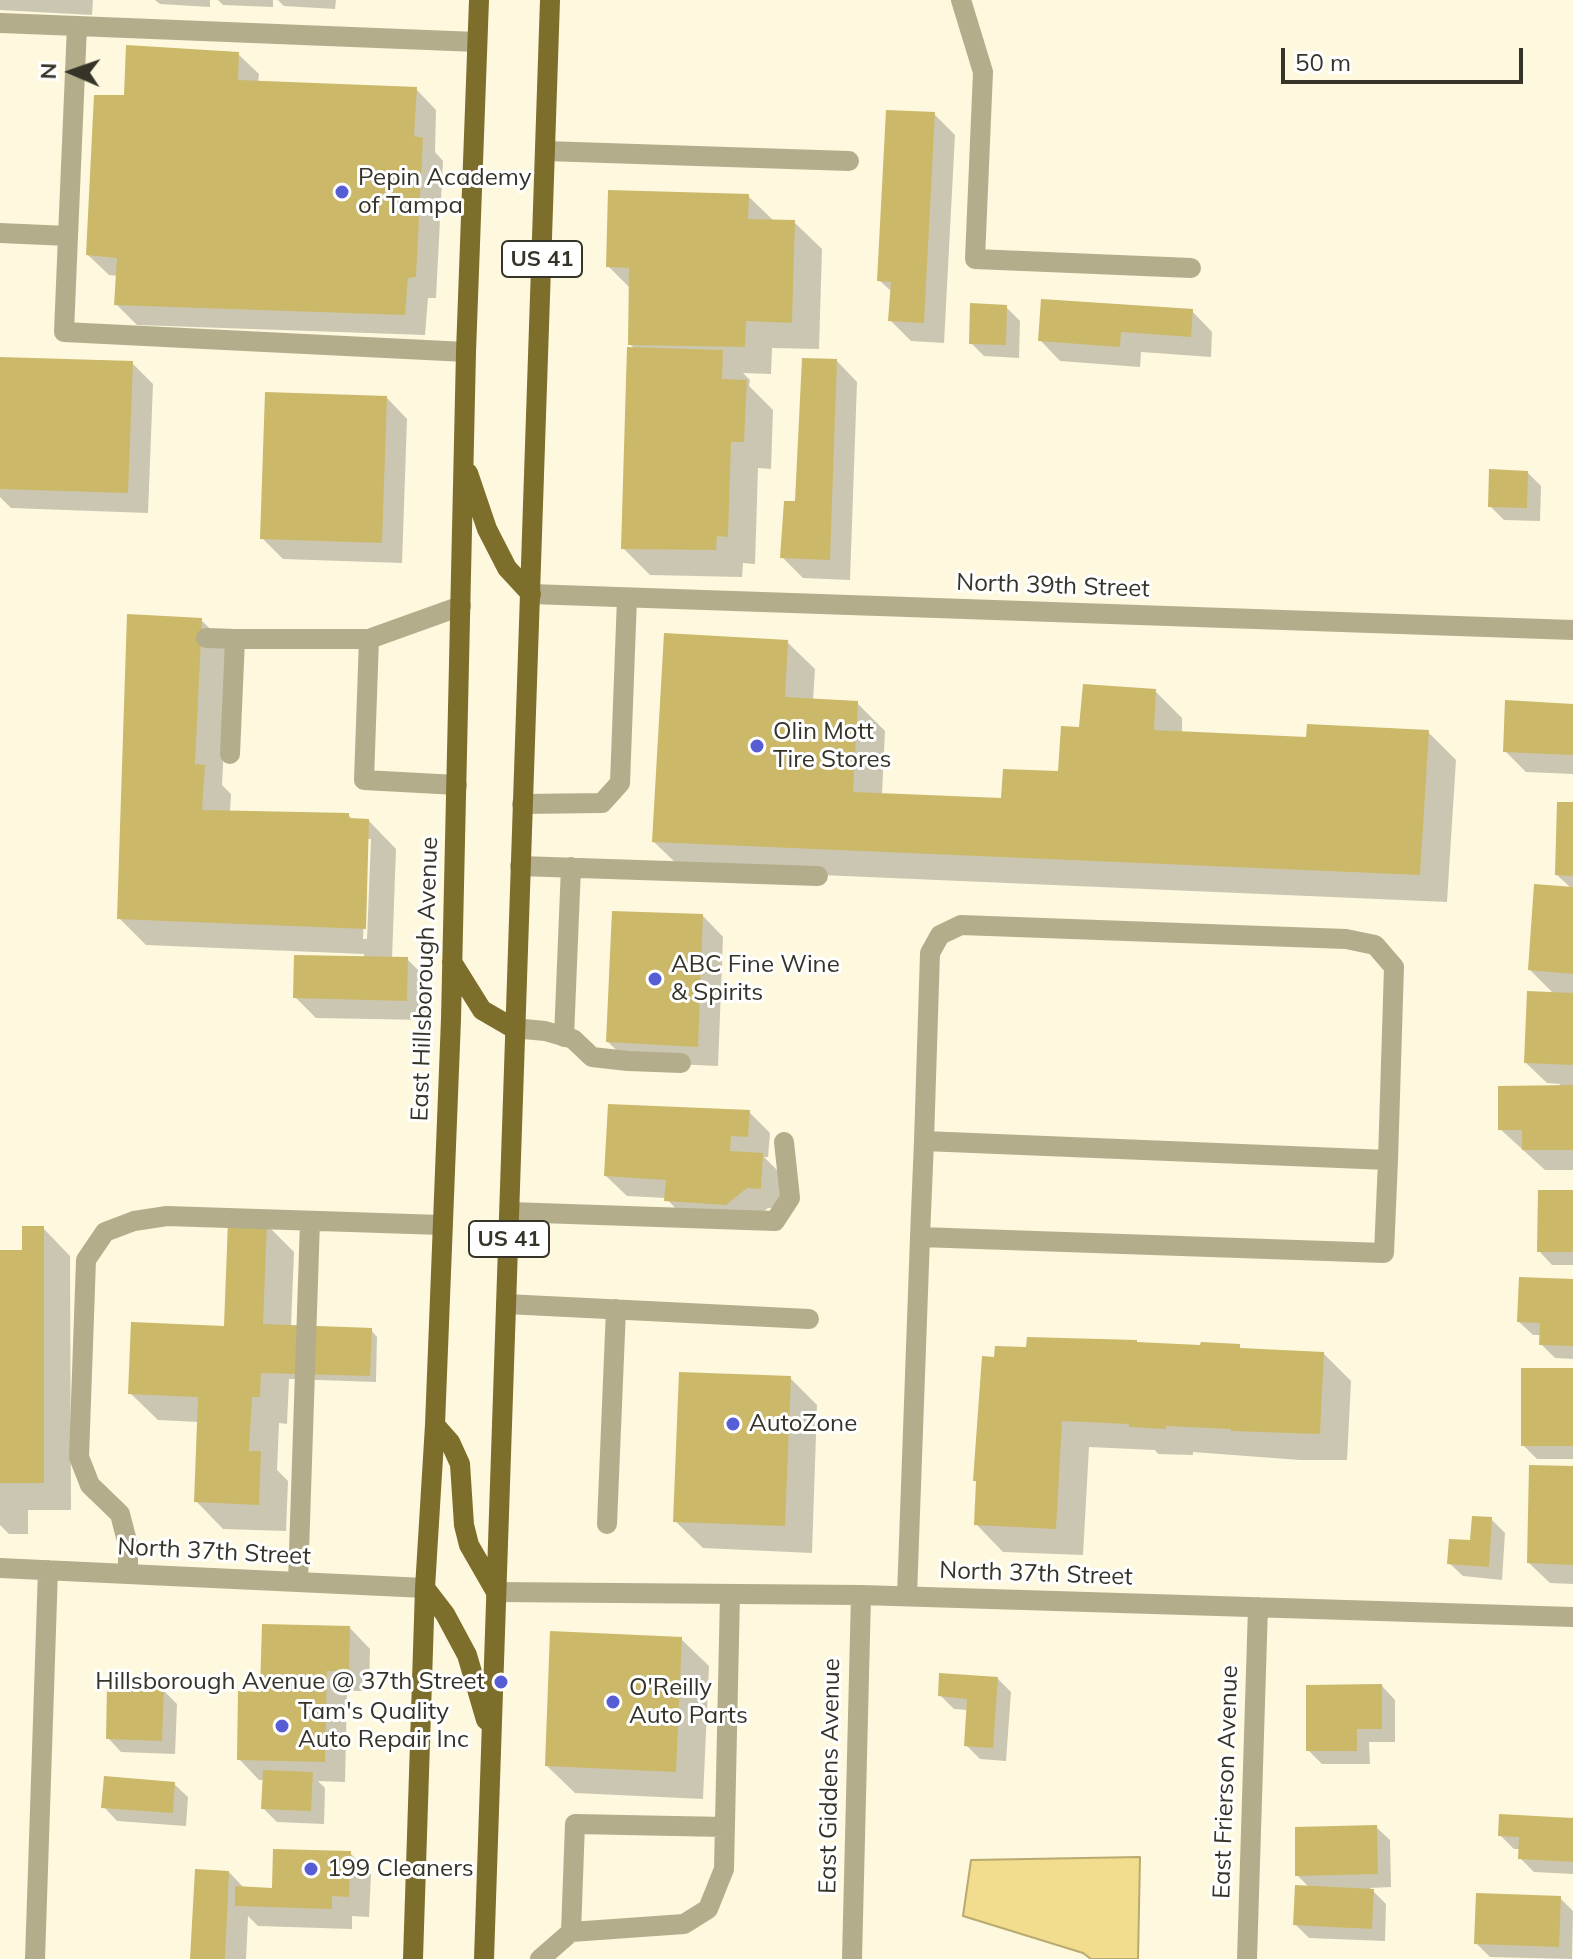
<!DOCTYPE html>
<style>
body{margin:0}
#map{position:relative;width:1573px;height:1959px;overflow:hidden;background:#fef8de;font-family:Mulish,sans-serif}
canvas{display:block}
.north{position:absolute;left:32px;top:32px;width:80px;height:80px;-webkit-text-stroke:6px #fff;paint-order:stroke;rotate:272deg;font-size:22px;font-weight:700;line-height:32px;text-align:center;color:#363429}
.north::after{content:'';display:block;margin:auto;width:28px;height:36px;background:#363429;clip-path:polygon(50% 0,100% 100%,50% 72%,0 100%)}
.scale{position:absolute;left:1281px;top:48px;width:242px;height:36px;box-sizing:border-box;border:4px solid #363429;border-top:0;padding-left:10px;font-size:24px;line-height:28px;white-space:nowrap;color:#363429;-webkit-text-stroke:6px #fff;paint-order:stroke}
</style>
<div id="map">
<canvas width="1573" height="1959"></canvas>
<div class="north">N</div>
<div class="scale">50 m</div>
</div>
<script>
const g = document.querySelector('canvas').getContext('2d');
g.lineJoin = 'round';
function fill(path, color) { g.fillStyle = color; g.fill(path, 'evenodd'); }
const shape = rows => new Path2D(rows.map(r => 'M' + r).join(''));
function stroke(path, color, width, dash) { g.strokeStyle = color; g.lineWidth = width; g.lineCap = dash ? 'butt' : 'round'; g.setLineDash(dash || []); g.stroke(path); }
function label(font, color, halo, rows, align = 'center') {
  g.font = font + ' Mulish,sans-serif'; g.lineWidth = 6; g.setLineDash([]); g.textBaseline = 'middle'; g.strokeStyle = halo; g.fillStyle = color; for (const [text, x, y, turn = 0] of rows) {
    g.save(); g.translate(x, y); g.rotate((+turn || 0) * Math.PI / 180); g.textAlign = isNaN(turn) ? turn : align; if (halo) g.strokeText(text, 0, 0); g.fillText(text, 0, 0); g.restore();
  }
}
const water = shape([
 [1140,1857,1138,1959,1091,1959,1083,1953,963,1916,971,1860,1140,1857]
]);
const shadow = shape([
 [0,0,93,0,92,15,0,10],
 [155,0,210,0,210,7,160,4],
 [218,0,273,0,273,7,223,5],
 [278,0,336,0,335,9,284,6],
 [238,54,259,74,258,83,416,89,436,110,435,152,443,161,436,298,428,298,425,335,137,325,116,304,118,276,109,275,88,255,126,97],
 [934,114,955,135,944,343,911,341,890,320,892,292,879,280],
 [748,196,774,221,794,222,822,249,819,349,772,348,771,374,743,373,750,380,749,386,773,410,771,469,758,468,755,564,743,563,742,577,650,575,623,548,635,349,630,344,631,289,608,266],
 [1006,307,1020,321,1019,358,984,356,971,343],
 [1192,311,1212,332,1211,357,1141,352,1140,367,1060,361,1040,340],
 [0,359,132,363,153,384,148,513,11,508,0,497],
 [837,361,857,382,850,580,803,578,782,557],
 [387,398,407,419,402,563,283,559,262,538],
 [1527,472,1541,486,1540,521,1504,520,1490,506],
 [201,620,229,647,222,785,231,794,230,812,348,815,354,821,369,821,396,849,392,959,407,959,428,980,427,1020,316,1018,295,997,364,958,364,954,146,945,119,918],
 [367,839,371,839,367,939,363,939],
 [787,642,815,669,813,701,857,703,885,731,882,795,1003,800,1059,773,1081,729,1155,691,1182,718,1182,733,1307,739,1428,732,1456,760,1447,902,682,869,654,842],
 [1573,706,1573,781,1573,774,1526,772,1505,751],
 [1573,804,1573,1170,1545,1170,1500,1129,1560,1088,1560,1084,1547,1083,1526,1063,1554,994,1530,970,1571,888,1557,875],
 [703,916,723,937,718,1066,629,1062,608,1042],
 [749,1112,770,1133,768,1157,764,1157,783,1176,781,1209,768,1208,747,1225,687,1221,666,1198,627,1196,606,1176],
 [1573,1192,1573,1265,1552,1265,1539,1251],
 [266,1224,294,1252,291,1327,371,1330,377,1337,376,1382,289,1379,287,1424,279,1423,277,1470,288,1481,286,1531,223,1529,196,1501,199,1422,158,1420,130,1393,226,1329],
 [43,1228,70,1256,71,1510,28,1510,28,1534,9,1534,0,1525,0,1252,24,1252],
 [1573,1281,1573,1359,1555,1358,1541,1344,1542,1335,1533,1335,1519,1322],
 [1239,1346,1242,1350,1323,1353,1351,1381,1347,1460,1300,1460,1193,1452,1193,1455,1158,1454,1155,1450,1089,1447,1083,1555,1003,1552,976,1524,984,1358],
 [1573,1370,1573,1459,1537,1459,1523,1445],
 [790,1378,817,1405,812,1553,703,1548,675,1521],
 [1573,1468,1573,1584,1550,1583,1529,1563],
 [1491,1519,1505,1533,1502,1580,1463,1576,1449,1563,1472,1543],
 [350,1628,370,1649,369,1691,347,1691,345,1782,318,1781,325,1788,324,1824,277,1822,263,1808,265,1780,259,1780,239,1759,262,1694],
 [681,1639,709,1666,703,1799,575,1793,547,1766],
 [998,1679,1011,1692,1006,1761,980,1759,966,1745,968,1710,954,1709,940,1695],
 [1382,1686,1395,1700,1395,1742,1369,1742,1370,1764,1322,1764,1308,1750],
 [163,1690,177,1704,175,1754,121,1752,108,1738],
 [174,1784,188,1797,186,1826,117,1821,104,1807],
 [1573,1820,1573,1874,1534,1872,1520,1858,1521,1849,1514,1849,1500,1835],
 [1376,1827,1390,1840,1391,1887,1370,1888,1386,1904,1385,1941,1309,1938,1295,1924,1310,1888,1297,1875],
 [350,1853,371,1874,369,1917,352,1916,352,1929,258,1926,248,1916,246,1959,192,1959,229,1872,245,1889,274,1890],
 [1560,1898,1573,1911,1572,1959,1490,1957,1476,1943]
]);
const building = shape([
 [126,45,239,52,238,80,417,87,414,136,423,138,416,277,408,278,405,315,114,305,117,258,86,255,94,95,124,95],
 [886,110,935,112,924,323,888,321,891,282,877,281],
 [608,190,749,194,748,219,795,220,792,323,746,321,745,347,628,345,629,268,606,267],
 [1041,299,1193,309,1191,337,1121,332,1120,347,1038,341],
 [970,303,1007,305,1006,345,969,344],
 [627,347,723,350,722,379,747,380,744,442,731,442,728,537,717,536,716,550,621,549],
 [0,357,133,361,128,493,0,489],
 [802,358,837,359,830,560,780,558,784,501,795,501],
 [265,392,387,396,382,543,260,539],
 [1489,469,1528,471,1527,508,1488,507],
 [127,614,202,618,195,764,205,765,202,810,349,813,349,818,369,819,366,929,117,919],
 [664,633,788,640,785,697,858,701,853,792,1001,798,1003,769,1058,771,1061,726,1079,727,1083,684,1156,689,1154,730,1306,737,1307,724,1429,730,1420,875,652,842],
 [1505,700,1573,704,1573,755,1503,752],
 [1557,802,1573,802,1573,876,1555,875],
 [1534,884,1573,887,1573,974,1528,970],
 [612,911,703,914,698,1047,606,1042],
 [294,955,408,957,407,1001,293,998],
 [1527,991,1573,993,1573,1065,1524,1063],
 [1573,1085,1573,1150,1522,1150,1522,1130,1498,1130,1498,1086],
 [608,1104,750,1110,748,1137,731,1136,730,1151,763,1153,761,1189,747,1188,726,1205,664,1201,666,1180,604,1176],
 [1538,1190,1573,1190,1573,1252,1537,1252],
 [228,1221,267,1222,263,1324,372,1328,370,1376,261,1373,260,1397,252,1397,249,1451,261,1451,259,1505,194,1502,198,1397,128,1394,131,1322,224,1326],
 [22,1226,44,1226,44,1483,0,1483,0,1250,22,1250],
 [1519,1277,1573,1279,1573,1346,1539,1345,1540,1323,1517,1322],
 [1027,1337,1137,1340,1137,1342,1200,1345,1201,1342,1240,1344,1240,1348,1324,1352,1320,1434,1231,1431,1231,1429,1166,1426,1166,1429,1129,1427,1129,1424,1062,1421,1056,1529,974,1525,976,1481,973,1481,982,1356,994,1357,995,1346,1026,1347],
 [1521,1368,1573,1368,1573,1446,1521,1446],
 [679,1372,791,1376,785,1526,673,1522],
 [1529,1465,1573,1466,1573,1565,1527,1563],
 [1472,1516,1492,1517,1489,1567,1447,1564,1449,1539,1470,1540],
 [262,1624,350,1626,349,1671,327,1671,325,1762,237,1760,238,1691,260,1692],
 [550,1631,682,1637,676,1772,545,1766],
 [939,1673,998,1677,993,1748,964,1746,967,1699,938,1696],
 [1382,1684,1382,1729,1357,1729,1357,1751,1306,1751,1306,1685],
 [107,1686,164,1688,162,1741,106,1739],
 [263,1770,313,1772,311,1811,261,1809],
 [104,1776,175,1782,173,1813,101,1808],
 [1499,1814,1573,1818,1573,1862,1518,1859,1519,1837,1498,1836],
 [1377,1825,1378,1874,1295,1876,1295,1827],
 [273,1849,351,1851,349,1897,332,1896,332,1909,235,1906,235,1886,272,1888],
 [195,1869,229,1871,225,1959,190,1959],
 [1295,1885,1374,1889,1372,1929,1293,1925],
 [1476,1893,1561,1896,1559,1947,1474,1944]
]);
const lane = shape([
 [961,0,983,72,975,259,1191,268],
 [0,23,77,26,68,236],
 [77,26,477,42],
 [545,151,849,161],
 [0,233,68,236,64,332,466,352],
 [206,638,235,639],
 [369,639,364,780,457,785],
 [230,754,235,639,369,639,461,606],
 [522,804,602,803,620,783,627,598],
 [520,866,818,876],
 [513,1028,545,1031,573,1039,592,1057,628,1061,681,1063],
 [564,1037,571,867],
 [924,1141,930,953,940,935,961,925,1346,939,1375,945,1394,967,1388,1160],
 [510,1212,775,1221,790,1198,784,1142],
 [506,1304,809,1319],
 [607,1524,616,1309],
 [128,1573,128,1545,120,1514,90,1485,79,1457,86,1260,105,1232,134,1221,167,1216,441,1225],
 [298,1582,310,1221],
 [907,1596,920,1237,924,1141,1388,1160,1384,1253,920,1237],
 [571,1932,575,1824,725,1827],
 [540,1959,571,1932,684,1924,708,1909,724,1869,730,1594]
]);
const street = shape([
 [531,594,1573,630],
 [0,1568,425,1588],
 [496,1592,861,1595,1573,1617],
 [35,1959,48,1570],
 [852,1959,861,1595],
 [1247,1959,1258,1607]
]);
const primary = shape([
 [468,473,487,529,507,568,531,594],
 [452,962,482,1010,513,1028],
 [435,1425,450,1442,460,1464,464,1525,469,1545,496,1592],
 [425,1588,445,1614,467,1655,486,1720],
 [413,1959,425,1588,435,1425,451,1019,466,352,479,0],
 [484,1959,550,0]
]);
const markers = [
 [342,192,8,"#575dd4"],
 [757,746,8,"#575dd4"],
 [655,979,8,"#575dd4"],
 [733,1424,8,"#575dd4"],
 [501,1682,8,"#575dd4"],
 [613,1702,8,"#575dd4"],
 [282,1726,8,"#575dd4"],
 [311,1869,8,"#575dd4"]
];
const shields = [
 [542,259,80],
 [509,1239,80]
];
const shieldNames = [
 ["US 41",542,259],
 ["US 41",509,1239]
];
const poiNames = [
 ["Pepin Academy",358,178],
 ["of Tampa",358,206],
 ["Olin Mott",773,732],
 ["Tire Stores",773,760],
 ["ABC Fine Wine",671,965],
 ["& Spirits",671,993],
 ["AutoZone",749,1424],
 ["Hillsborough Avenue @ 37th Street",485,1682,"right"],
 ["O'Reilly",629,1688],
 ["Auto Parts",629,1716],
 ["Tam's Quality",298,1712],
 ["Auto Repair Inc",298,1740],
 ["199 Cleaners",327,1869]
];
const streetNames = [
 ["North 39th Street",1053,586,2],
 ["East Hillsborough Avenue",425,979,-88],
 ["North 37th Street",214,1552,3],
 ["North 37th Street",1036,1574,2],
 ["East Giddens Avenue",830,1776,-89],
 ["East Frierson Avenue",1226,1782,-88]
];
fill(water, '#f1dd8d');
stroke(water, '#b9aa6f', 2);
fill(shadow, '#0003');
fill(building, '#cbb869');
stroke(lane, '#b4ad8c', 20);
stroke(street, '#b4ad8c', 20);
stroke(primary, '#7d6e2c', 20);
for (const [x, y, r, color] of markers) { const dot = new Path2D(); dot.arc(x, y, r, 0, 2 * Math.PI); g.fillStyle = color; g.fill(dot); stroke(dot, '#fff', 3); }
for (const [x, y, w] of shields) { const box = new Path2D(); box.roundRect(x - w / 2, y - 18, w, 36, 6); g.fillStyle = '#fff'; g.fill(box); stroke(box, '#363429', 2); }
label('bold 22px', '#363429', null, shieldNames);
label('24px', '#363429', '#fff', poiNames, 'left');
label('24px', '#363429', '#fff', streetNames);
</script>
